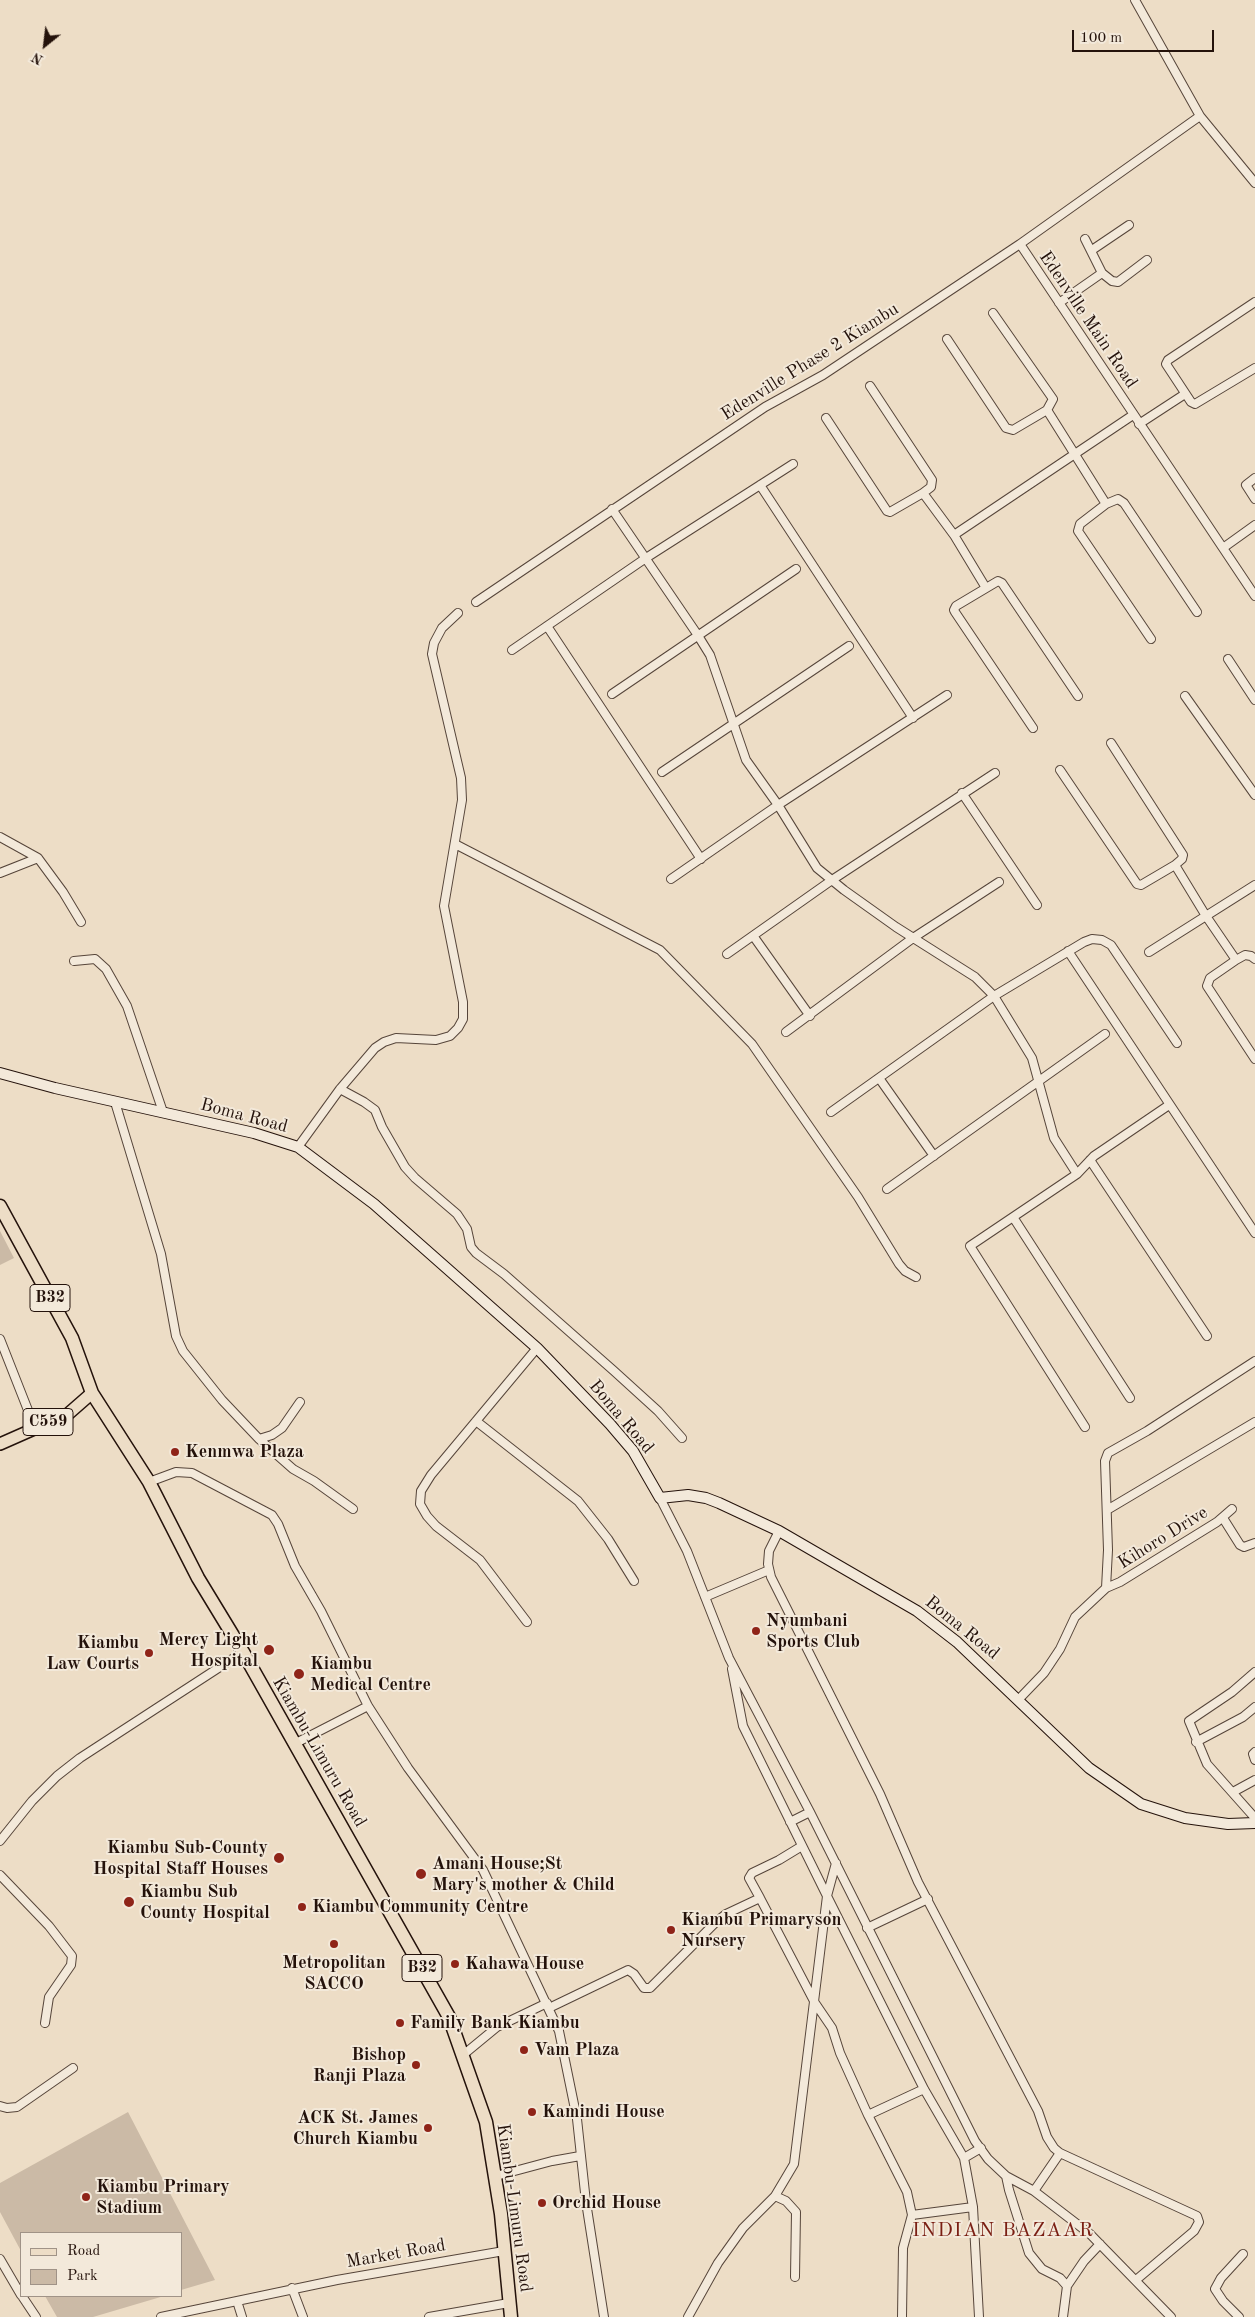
<!DOCTYPE html>
<style>
body{margin:0}
#map{position:relative;width:1255px;height:2317px;overflow:hidden;background:#edddc6;font-family:"Old Standard TT",serif}
canvas{display:block}
.legend{position:absolute;left:20px;top:2232px;width:162px;height:65px;box-sizing:border-box;background:#f3e9da;border:1px solid #a09387;margin:0;padding:6px 9px;list-style:none;font-size:15px;color:#24120b}
.legend li{display:flex;align-items:center;gap:10px;height:25px}
.legend b{width:25px;border:1px solid #a09387}
.north{position:absolute;left:20px;top:20px;width:50px;height:50px;-webkit-text-stroke:4px #f3e9da;paint-order:stroke;rotate:209deg;font-size:14px;font-weight:700;line-height:20px;text-align:center;color:#24120b}
.north::after{content:'';display:block;margin:auto;width:18px;height:22px;background:#24120b;clip-path:polygon(50% 0,100% 100%,50% 72%,0 100%)}
.scale{position:absolute;left:1072px;top:30px;width:142px;height:22px;box-sizing:border-box;border:2px solid #24120b;border-top:0;padding-left:6px;font-size:15px;line-height:18px;white-space:nowrap;color:#24120b;-webkit-text-stroke:4px #f3e9da;paint-order:stroke}
</style>
<div id="map">
<canvas width="1255" height="2317"></canvas>
<ul class="legend">
<li><b style="height:6px;background:#edddc6"></b>Road</li>
<li><b style="height:14px;background:#cbbaa6"></b>Park</li>
</ul>
<div class="north">N</div>
<div class="scale">100 m</div>
</div>
<script>
const g = document.querySelector('canvas').getContext('2d');
g.lineJoin = 'round';
function fill(path, color) { g.fillStyle = color; g.fill(path, 'evenodd'); }
const shape = rows => new Path2D(rows.map(r => 'M' + r).join(''));
function stroke(path, color, width, dash) { g.strokeStyle = color; g.lineWidth = width; g.lineCap = dash ? 'butt' : 'round'; g.setLineDash(dash || []); g.stroke(path); }
function label(font, color, halo, rows, align = 'center') {
  g.font = font + ' "Old Standard TT",serif'; g.lineWidth = 4; g.setLineDash([]); g.textBaseline = 'middle'; g.strokeStyle = halo; g.fillStyle = color; for (const [text, x, y, turn = 0] of rows) {
    g.save(); g.translate(x, y); g.rotate((+turn || 0) * Math.PI / 180); g.textAlign = isNaN(turn) ? turn : align; if (halo) g.strokeText(text, 0, 0); g.fillText(text, 0, 0); g.restore();
  }
}
const green = shape([
 [0,1231,14,1258,0,1265],
 [128,2112,215,2280,181,2290,181,2233,21,2233,21,2251,0,2212,0,2183],
 [45,2296,164,2296,93,2317,57,2317]
]);
const minor = shape([
 [1135,0,1200,116,1255,183],
 [1200,116,1020,244,1255,596],
 [1085,239,1102,273,1112,281,1118,282,1147,260],
 [1092,250,1129,225],
 [1255,302,1168,360,1166,364,1191,402,1195,404,1255,368],
 [1059,303,1102,273],
 [947,339,1006,428,1013,430,1047,410,1053,399,993,313],
 [1047,410,1106,504,1080,524,1078,531,1151,639],
 [826,418,887,511,890,512,923,493,931,487,932,480,870,386],
 [1139,424,1185,394],
 [1255,478,1246,485,1255,499],
 [760,485,913,718],
 [923,493,954,535,986,588],
 [1106,504,1118,499,1124,503,1197,612],
 [612,509,697,634,710,655,746,760,778,805,817,868,844,890,896,927,975,977,994,996,1032,1058,1054,1138,1077,1174],
 [954,535,1133,415],
 [1223,548,1255,525],
 [476,602,765,407,823,375,1020,244],
 [547,626,701,859],
 [512,650,646,558,793,464],
 [1228,659,1255,700],
 [612,694,796,569],
 [1185,696,1255,795],
 [1033,728,955,612,954,610,956,606,998,581,1002,583,1078,696],
 [1111,743,1183,855,1182,859,1175,865],
 [1060,770,1137,884,1141,885,1175,865,1206,916,1236,960,1210,978,1207,986,1255,1059],
 [662,772,849,646],
 [962,793,1037,905],
 [0,837,38,858],
 [455,844,660,950,752,1044,858,1197,899,1264,905,1271,916,1277],
 [0,873,38,858,63,892,81,922],
 [671,879,778,805,947,695],
 [754,937,810,1016],
 [1068,951,1255,1233],
 [1149,952,1255,885],
 [727,954,832,880,995,773],
 [1236,960,1245,955,1251,956,1255,959],
 [74,961,95,959,106,969,127,1006,163,1112],
 [786,1032,913,938,999,882],
 [879,1078,934,1156],
 [340,1089,364,1102,375,1110,382,1127,405,1167,415,1178,457,1214,467,1229,471,1247,476,1253,504,1274,614,1371,658,1411,682,1438],
 [115,1102,161,1254,176,1336,183,1351,222,1400,259,1439,293,1469,314,1481,353,1509],
 [831,1112,994,996,1084,942,1092,939,1102,940,1111,945,1177,1043],
 [298,1147,340,1089,375,1048,384,1042,396,1038,436,1040,450,1036,458,1028,463,1019,463,1002,444,906,462,800,461,778,432,654,434,643,442,628,458,613],
 [1090,1160,1207,1336],
 [887,1189,1105,1034],
 [1013,1217,1130,1398],
 [0,1339,35,1428],
 [476,1421,578,1501,608,1539,634,1581],
 [1085,1427,970,1246,1077,1174,1094,1156,1169,1105],
 [259,1439,272,1435,282,1428,300,1402],
 [149,1482,176,1472,192,1473,272,1515,278,1524,295,1566,321,1611,368,1706,408,1768,483,1870,559,2031,577,2119,586,2202,604,2317],
 [660,1498,687,1551,729,1658,810,1812,975,2141,988,2159,1006,2176,1034,2191,1090,2234,1171,2317],
 [1107,1510,1255,1422],
 [1223,1518,1240,1545,1244,1547,1255,1543],
 [779,1531,769,1551,768,1564,771,1577,880,1794,918,1882,1038,2111,1047,2137,1054,2148,1060,2153,1197,2216,1199,2222,1194,2231,1136,2280],
 [1106,1588,1120,1582,1217,1522,1232,1509],
 [705,1597,769,1570],
 [527,1622,480,1560,436,1526,427,1516,420,1504,421,1491,431,1475,537,1348],
 [1255,1672,1232,1692,1189,1721,1207,1764,1255,1818],
 [1019,1699,1044,1673,1060,1649,1075,1617,1106,1588,1108,1550,1105,1461,1108,1453,1147,1431,1255,1361],
 [1196,1742,1243,1717,1255,1707],
 [294,1744,368,1706],
 [1255,1752,1253,1754,1255,1760],
 [1233,1792,1255,1780],
 [790,1822,810,1812],
 [0,1841,32,1801,57,1776,80,1758,243,1652],
 [836,1863,827,1896,924,2089,964,2158,973,2207,979,2317],
 [0,1875,49,1926,72,1956,71,1965,49,1997,45,2023],
 [760,1898,749,1878,752,1873,779,1860,802,1846],
 [867,1928,928,1899],
 [549,2008,628,1970,634,1974,644,1988,650,1988,716,1922,726,1914,760,1898,815,2003,832,2028,840,2053,868,2115,907,2192,912,2215,903,2248,902,2317],
 [463,2055,497,2027,547,2003],
 [0,2106,7,2108,17,2107,73,2068],
 [868,2115,924,2089],
 [964,2158,981,2148],
 [496,2176,552,2161,580,2156],
 [1006,2176,1009,2190,1029,2253,1042,2269,1060,2278,1067,2286],
 [1034,2191,1060,2153],
 [775,2196,786,2201,796,2212,795,2277],
 [912,2215,973,2207],
 [0,2259,21,2295],
 [292,2288,303,2317],
 [22,2296,36,2317],
 [237,2301,242,2317],
 [161,2317,337,2280,504,2251],
 [429,2317,509,2303],
 [688,2317,718,2263,743,2228,775,2196,794,2164,827,1896,743,1726,732,1669],
 [1063,2317,1067,2286,1084,2261,1100,2244],
 [1239,2317,1223,2301,1215,2289,1221,2278,1243,2254]
]);
const secondary = shape([
 [0,1073,55,1088,254,1133,298,1147,374,1204,537,1348,610,1424,633,1451,660,1498,688,1495,706,1498,719,1503,779,1531,917,1611,957,1642,1089,1768,1141,1804,1185,1818,1228,1824,1255,1823]
]);
const primary = shape([
 [0,1444,68,1414,92,1393]
]);
const trunk = shape([
 [0,1206,72,1338,92,1393,149,1482,198,1578,243,1652,449,2017,486,2122,501,2214,511,2317]
]);
const markers = [
 [175,1452,5,"#8f2418"],
 [756,1631,5,"#8f2418"],
 [269,1650,6,"#8f2418"],
 [149,1653,5,"#8f2418"],
 [299,1674,6,"#8f2418"],
 [279,1858,6,"#8f2418"],
 [421,1874,6,"#8f2418"],
 [129,1902,6,"#8f2418"],
 [302,1907,5,"#8f2418"],
 [671,1930,5,"#8f2418"],
 [334,1944,5,"#8f2418"],
 [455,1964,5,"#8f2418"],
 [400,2023,5,"#8f2418"],
 [524,2050,5,"#8f2418"],
 [416,2065,5,"#8f2418"],
 [532,2112,5,"#8f2418"],
 [428,2128,5,"#8f2418"],
 [86,2197,5,"#8f2418"],
 [542,2203,5,"#8f2418"]
];
const shields = [
 [50,1298,40],
 [48,1422,50],
 [422,1968,40]
];
const shieldNames = [
 ["B32",50,1298],
 ["C559",48,1422],
 ["B32",422,1968]
];
const streetNames = [
 ["Edenville Main Road",1088,320,56],
 ["Edenville Phase 2 Kiambu",810,362,-32],
 ["Boma Road",244,1116,15],
 ["Boma Road",621,1417,50],
 ["Kihoro Drive",1163,1538,-32],
 ["Boma Road",962,1628,39],
 ["Kiambu-Limuru Road",319,1752,60],
 ["Kiambu-Limuru Road",514,2208,82],
 ["Market Road",396,2254,-10]
];
const poiNames = [
 ["Kenmwa Plaza",185,1452],
 ["Nyumbani",766,1621],
 ["Sports Club",766,1642],
 ["Mercy Light",258,1640,"right"],
 ["Hospital",258,1661,"right"],
 ["Kiambu",139,1643,"right"],
 ["Law Courts",139,1664,"right"],
 ["Kiambu",310,1664],
 ["Medical Centre",310,1685],
 ["Kiambu Sub-County",268,1848,"right"],
 ["Hospital Staff Houses",268,1869,"right"],
 ["Amani House;St",432,1864],
 ["Mary's mother & Child",432,1885],
 ["Kiambu Sub",140,1892],
 ["County Hospital",140,1913],
 ["Kiambu Community Centre",312,1907],
 ["Kiambu Primaryson",681,1920],
 ["Nursery",681,1941],
 ["Metropolitan",334,1963,"center"],
 ["SACCO",334,1984,"center"],
 ["Kahawa House",465,1964],
 ["Family Bank Kiambu",410,2023],
 ["Vam Plaza",534,2050],
 ["Bishop",406,2055,"right"],
 ["Ranji Plaza",406,2076,"right"],
 ["Kamindi House",542,2112],
 ["ACK St. James",418,2118,"right"],
 ["Church Kiambu",418,2139,"right"],
 ["Kiambu Primary",96,2187],
 ["Stadium",96,2208],
 ["Orchid House",552,2203]
];
const quarterNames = [
 ["INDIAN BAZAAR",1003,2231]
];
fill(green, '#cbbaa6');
stroke(minor, '#56453a', 10);
stroke(secondary, '#24120b', 12);
stroke(primary, '#24120b', 14);
stroke(trunk, '#24120b', 15);
stroke(minor, '#f3e9da', 8);
stroke(secondary, '#f3e9da', 10);
stroke(primary, '#edddc6', 11);
stroke(trunk, '#edddc6', 12);
for (const [x, y, r, color] of markers) { const dot = new Path2D(); dot.arc(x, y, r, 0, 2 * Math.PI); g.fillStyle = color; g.fill(dot); stroke(dot, '#f3e9da', 2); }
for (const [x, y, w] of shields) { const box = new Path2D(); box.roundRect(x - w / 2, y - 13.5, w, 27, 4); g.fillStyle = '#f3e9da'; g.fill(box); stroke(box, '#24120b', 1); }
label('bold 16px', '#24120b', null, shieldNames);
label('18px', '#24120b', '#f3e9da', streetNames);
label('bold 18px', '#24120b', '#f3e9da', poiNames, 'left');
g.letterSpacing = '1px';
label('20px', '#7a1f14', '#f3e9da', quarterNames);
g.letterSpacing = '0px';
</script>
